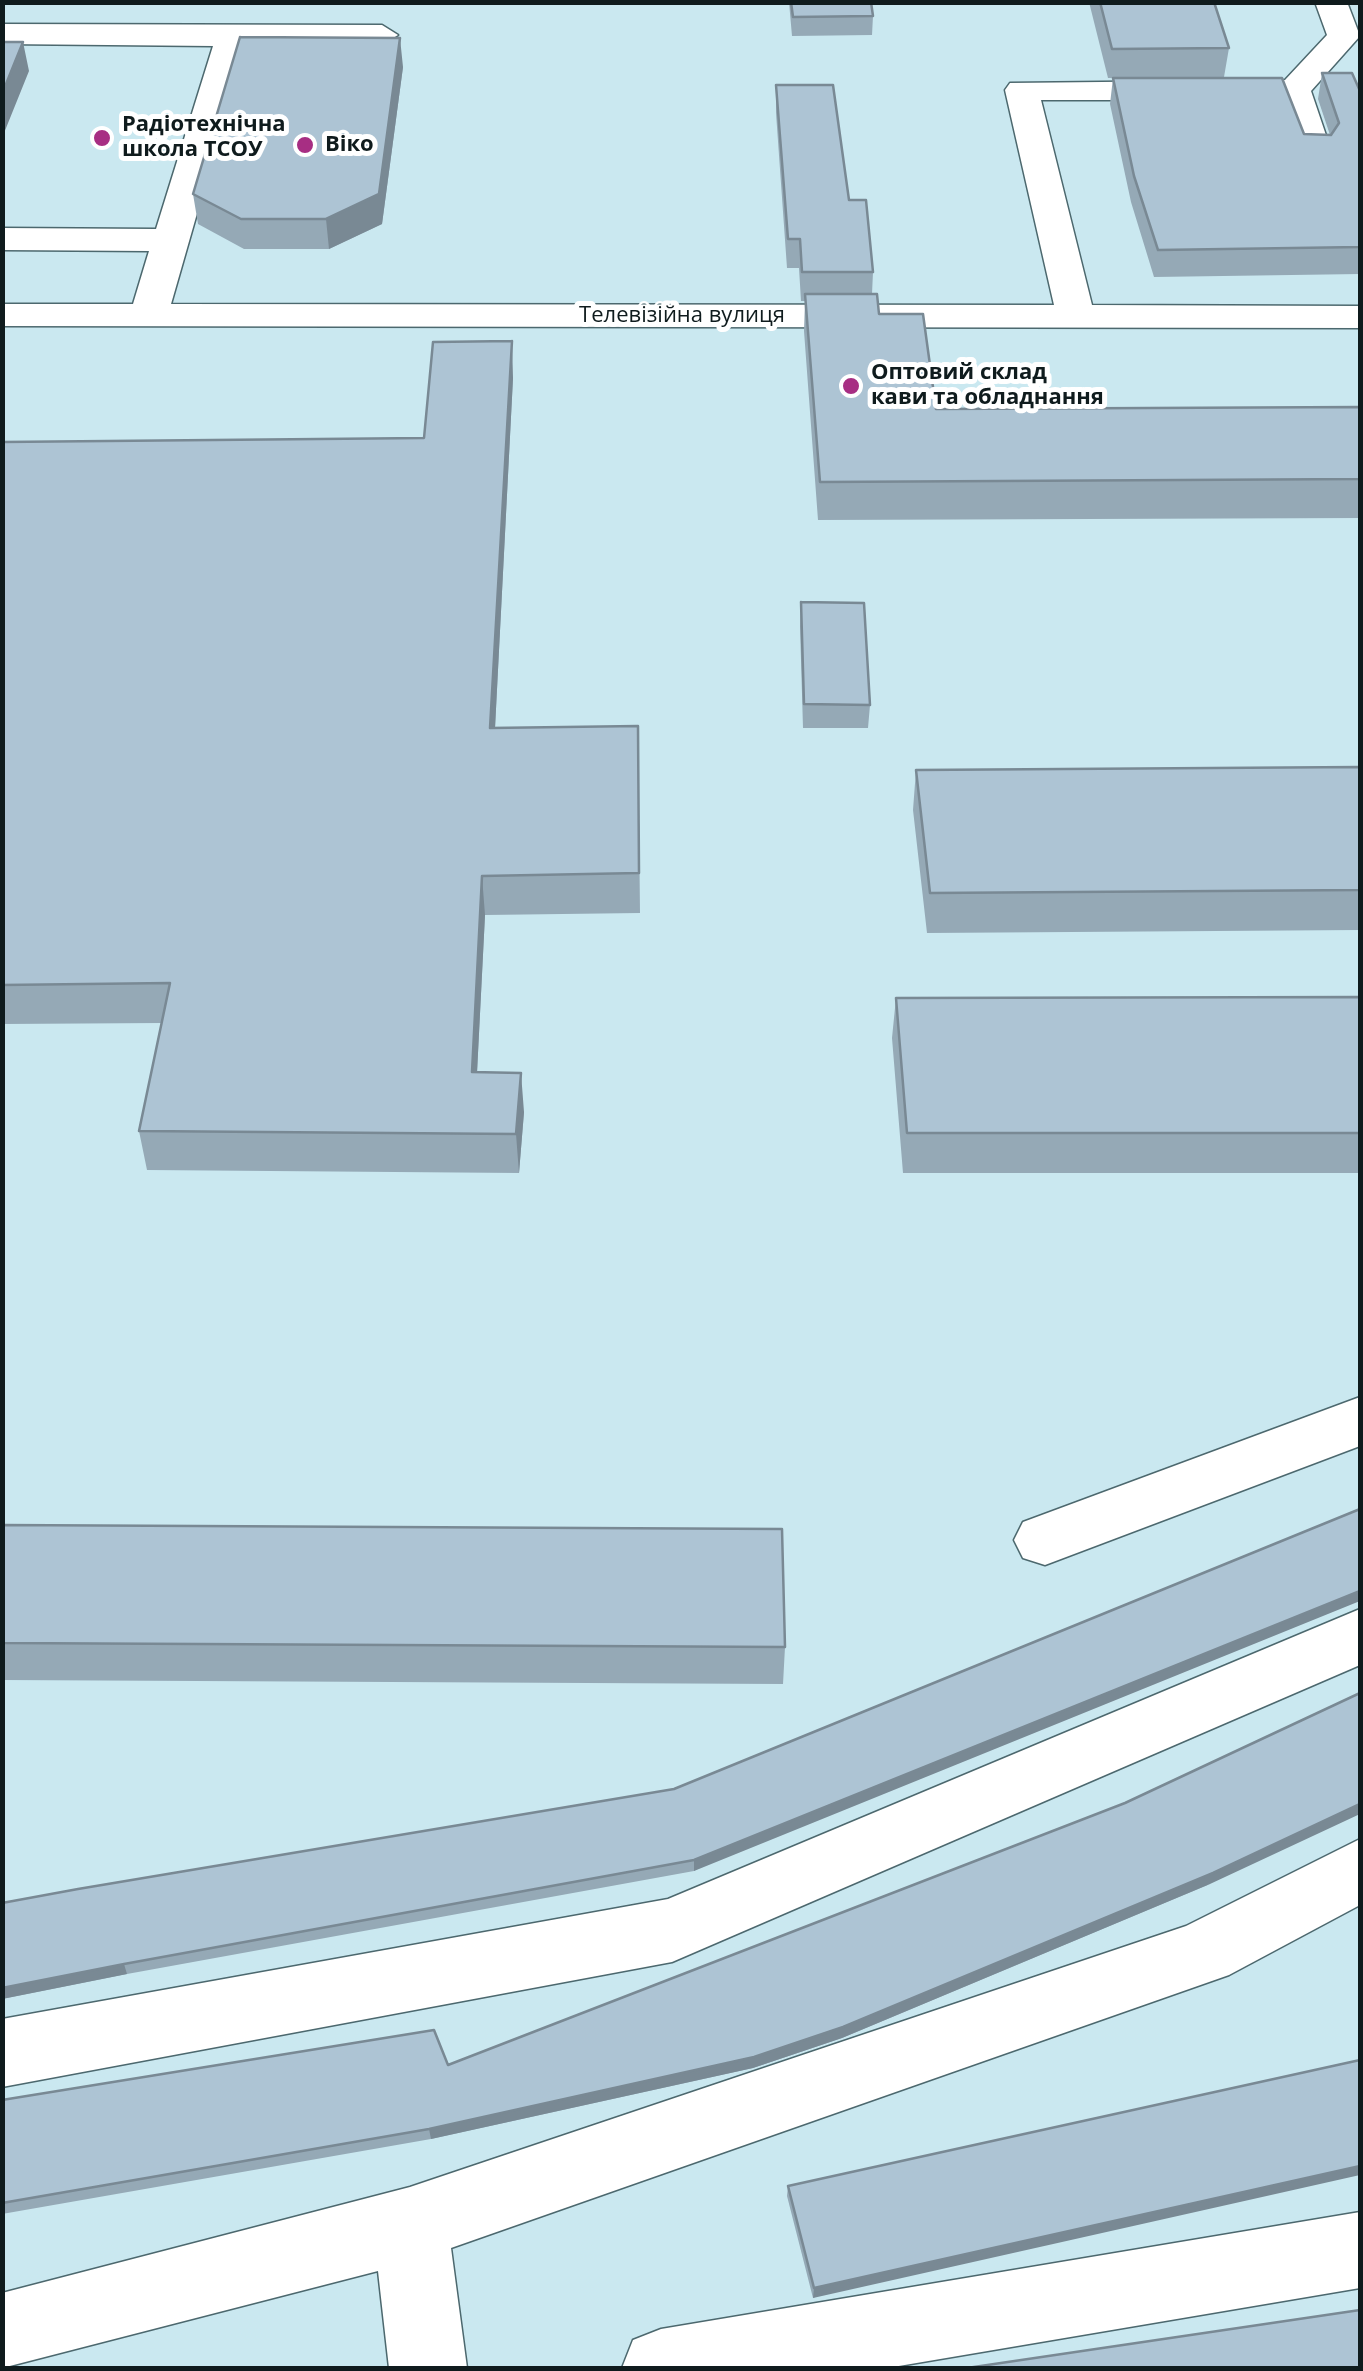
<!DOCTYPE html>
<meta charset="utf-8">
<style>
body{margin:0}
#map{position:relative;width:1363px;height:2371px;overflow:hidden;background:#cae8f0;font-family:"Open Sans",sans-serif}
canvas{display:block}
.frame{position:absolute;inset:0;border:5px solid #0f1b1d;pointer-events:none}
</style>
<div id="map">
<canvas width="1363" height="2371"></canvas>
<div class="frame"></div>
</div>
<script>
const g = document.querySelector('canvas').getContext('2d');
g.lineJoin = 'round';
const shape = rows => new Path2D(rows.map(r => 'M' + r).join(''));
function stroke(path, color, width, dash) { g.strokeStyle = color; g.lineWidth = width; g.lineCap = dash ? 'butt' : 'round'; g.setLineDash(dash || []); g.stroke(path); }
function fill(path, color) { g.fillStyle = color; g.fill(path, 'evenodd'); }
function label(font, color, halo, rows, align = 'center') {
  g.font = font + ' "Open Sans",sans-serif'; g.lineWidth = 10; g.setLineDash([]); g.textBaseline = 'middle'; g.strokeStyle = halo; g.fillStyle = color; for (const [text, x, y, turn = 0] of rows) {
    g.save(); g.translate(x, y); g.rotate((+turn || 0) * Math.PI / 180); g.textAlign = isNaN(turn) ? turn : align; if (halo) g.strokeText(text, 0, 0); g.fillText(text, 0, 0); g.restore();
  }
}
const minor = shape([
 [1315,2,1347,2,1360,36,1311,91,1331,150,1326,157,1302,157,1280,100,1041,100,1092,305,1360,306,1360,328,2,326,2,304,133,304,149,251,2,250,2,228,156,229,213,46,2,44,2,24,382,25,398,35,382,45,245,46,171,304,1054,305,1005,90,1010,83,1285,80,1327,35,1315,2],
 [1360,1397,1360,1446,1045,1565,1023,1558,1014,1540,1023,1522,1360,1397],
 [1360,1609,1360,1665,672,1962,2,2087,2,2019,668,1899,1360,1609],
 [1360,1839,1360,1905,1229,1975,451,2248,467,2368,389,2368,378,2271,2,2368,2,2293,410,2187,1186,1926,1360,1839],
 [1360,2212,1360,2288,887,2368,622,2368,633,2340,661,2329,1360,2212]
]);
const wall = shape([
 [789,2,871,2,873,16,872,35,792,36],
 [1089,2,1214,2,1229,48,1224,77,1108,78],
 [403,67,382,224,329,249,244,249,198,224,193,194],
 [1322,73,1360,91,1360,274,1154,277,1131,202,1110,104,1113,78,1304,134,1330,135,1318,99],
 [776,85,849,200,873,272,872,294,879,314,936,409,1360,407,1360,518,818,520,804,331,805,301,801,301,799,268,787,268,776,113],
 [513,378,495,728,638,726,640,913,485,915,477,1073,524,1112,519,1173,147,1170,139,1131,162,1023,2,1024,2,442,424,438],
 [801,602,870,705,868,728,803,728,800,626],
 [1360,767,1360,930,927,933,913,810,916,770],
 [1360,997,1360,1173,903,1173,892,1038,896,998],
 [1360,1509,694,1871,127,1974,2,1999,674,1789],
 [2,1525,785,1647,783,1684,2,1680],
 [1210,1884,842,2038,753,2068,431,2139,2,2214,2,2100,448,2065],
 [1360,2060,813,2298,787,2196,788,2186]
]);
const shadedWall = shape([
 [400,38,403,67,382,224,329,249,326,219],
 [23,42,29,71,2,138,2,94],
 [512,341,513,378,493,767,490,728],
 [482,876,485,915,475,1112,472,1072],
 [521,1073,524,1112,519,1173,516,1134],
 [1360,1591,1360,1601,694,1871,694,1860],
 [1360,1804,1360,1814,1210,1884,842,2038,753,2068,431,2139,429,2129],
 [124,1964,127,1974,2,1999,2,1988],
 [1360,2166,1360,2175,813,2298,814,2288]
]);
const building = shape([
 [791,2,871,2,873,16,793,17,791,2],
 [1100,2,1214,2,1229,48,1112,49,1100,2],
 [240,37,400,38,379,194,326,219,241,219,193,194,240,37],
 [2,42,23,42,2,94,2,42],
 [1322,73,1352,73,1360,91,1360,247,1158,250,1134,176,1113,78,1282,78,1304,134,1331,135,1339,123,1322,73],
 [776,85,833,85,849,200,866,200,873,272,802,272,800,239,788,239,776,85],
 [805,294,877,294,879,314,923,314,936,409,1360,407,1360,479,820,482,805,294],
 [512,341,490,728,638,726,639,873,482,876,472,1072,521,1073,516,1134,139,1131,170,983,2,985,2,442,424,438,433,342,512,341],
 [801,602,864,603,870,705,804,704,801,602],
 [1360,767,1360,890,930,893,916,770,1360,767],
 [1360,997,1360,1133,907,1133,896,998,1360,997],
 [1360,1509,1360,1591,694,1860,124,1964,2,1988,2,1903,78,1889,674,1789,1360,1509],
 [2,1525,782,1529,785,1647,2,1643,2,1525],
 [1360,1693,1360,1804,1213,1873,843,2027,754,2057,429,2129,2,2203,2,2100,434,2030,448,2065,1125,1803,1360,1693],
 [1360,2060,1360,2166,814,2288,788,2186,1360,2060],
 [1360,2310,1360,2368,967,2368,1360,2310]
]);
const markers = [
 [102,138,10,"#a72e83"],
 [305,145,10,"#a72e83"],
 [851,386,10,"#a72e83"]
];
const farPoinames = [
 ["Радіотехнічна",122,125],
 ["школа ТСОУ",122,150],
 ["Віко",325,145],
 ["Оптовий склад",871,373],
 ["кави та обладнання",871,398]
];
const farStreetnames = [
 ["Телевізійна вулиця",682,316]
];
stroke(minor, '#4c686e', 3);
fill(minor, '#fff');
fill(wall, '#95a9b6');
fill(shadedWall, '#798994');
fill(building, '#adc4d4');
stroke(building, '#798994', 2.5);
for (const [x, y, r, color] of markers) { const dot = new Path2D(); dot.arc(x, y, r, 0, 2 * Math.PI); g.fillStyle = color; g.fill(dot); stroke(dot, '#fff', 4); }
label('bold 22px', '#0f1b1d', '#fff', farPoinames, 'left');
label('22px', '#0f1b1d', '#fff', farStreetnames);
</script>
